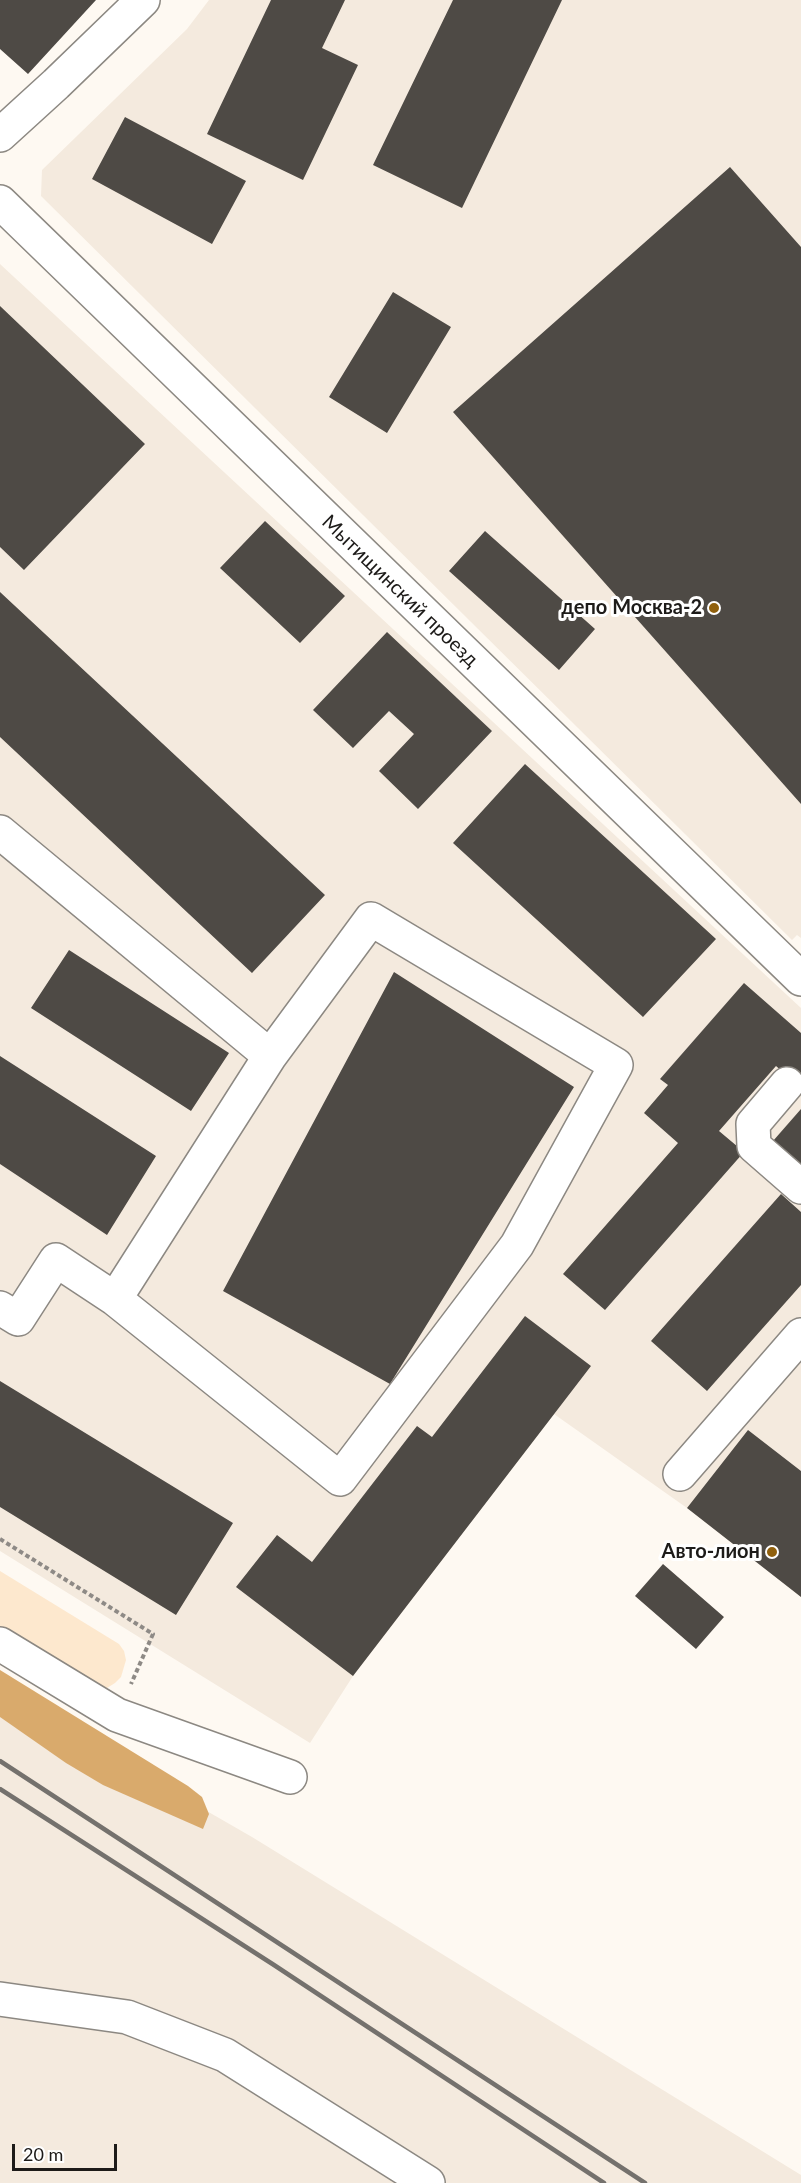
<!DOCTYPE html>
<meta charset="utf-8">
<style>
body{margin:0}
#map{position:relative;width:801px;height:2183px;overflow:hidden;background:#fef9f2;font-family:Lato,sans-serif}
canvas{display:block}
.scale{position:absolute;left:12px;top:2144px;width:105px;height:27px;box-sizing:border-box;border:3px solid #1d1b19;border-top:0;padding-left:8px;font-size:18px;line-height:21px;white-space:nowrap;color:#1d1b19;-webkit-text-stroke:4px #fff;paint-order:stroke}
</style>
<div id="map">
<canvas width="801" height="2183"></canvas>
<div class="scale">20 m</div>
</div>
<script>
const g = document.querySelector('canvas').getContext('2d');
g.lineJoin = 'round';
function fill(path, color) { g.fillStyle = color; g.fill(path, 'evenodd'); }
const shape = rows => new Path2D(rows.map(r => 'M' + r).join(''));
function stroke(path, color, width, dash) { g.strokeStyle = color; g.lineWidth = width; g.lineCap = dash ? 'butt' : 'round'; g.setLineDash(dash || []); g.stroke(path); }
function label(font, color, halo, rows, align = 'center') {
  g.font = font + ' Lato,sans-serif'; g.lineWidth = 6; g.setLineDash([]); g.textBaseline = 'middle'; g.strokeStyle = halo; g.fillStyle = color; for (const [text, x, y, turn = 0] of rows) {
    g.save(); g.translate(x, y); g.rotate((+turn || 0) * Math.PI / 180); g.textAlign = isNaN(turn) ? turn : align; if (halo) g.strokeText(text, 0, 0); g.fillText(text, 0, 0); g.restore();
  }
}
const built = shape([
 [209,0,801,0,801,938,797,935,792,940,41,196,42,170,187,29],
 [0,264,801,1008,801,1597,687,1508,554,1414,353,1676,310,1743,0,1551],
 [0,1692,252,1837,801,2175,801,2183,0,2183]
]);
const green = shape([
 [0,1571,119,1644,124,1651,126,1660,121,1677,115,1683,107,1688,89,1683,0,1629]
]);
const forest = shape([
 [0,1670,188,1786,202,1797,209,1814,203,1829,103,1785,66,1763,0,1717]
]);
const building = shape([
 [0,0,96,0,28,74,0,49],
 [271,0,345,0,322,48,358,65,303,180,207,134],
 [453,0,562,0,462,208,373,165],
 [125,117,246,181,212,244,92,179],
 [730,167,801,247,801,804,453,412],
 [393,292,451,327,387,433,329,397],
 [0,306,145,444,24,570,0,547],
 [265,521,345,596,300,643,220,568],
 [485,531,595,629,559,670,449,571],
 [0,592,325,895,252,973,0,737],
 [387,632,492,731,418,809,379,771,414,734,389,711,353,748,313,710],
 [525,764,716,939,643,1017,453,843],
 [69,950,229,1053,191,1111,31,1008],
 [394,972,574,1087,390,1384,223,1291],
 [744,983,801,1033,801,1088,776,1066,719,1131,744,1152,605,1310,563,1274,678,1143,644,1113,668,1085,660,1079],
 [0,1056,156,1156,107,1235,0,1164],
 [801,1109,801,1166,773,1141],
 [781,1194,801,1212,801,1285,707,1391,651,1341],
 [525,1316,591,1366,353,1676,236,1587,277,1535,312,1562,417,1426,432,1437],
 [0,1381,233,1523,176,1615,0,1507],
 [748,1430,801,1471,801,1597,687,1508],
 [663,1564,724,1617,696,1649,635,1596]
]);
const path = shape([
 [0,1539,153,1634,131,1684]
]);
const minor = shape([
 [0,135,56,84,143,0],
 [0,202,801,979],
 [0,832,270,1056,115,1299,56,1260,18,1319,0,1308],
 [787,1084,753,1124,754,1146,801,1187],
 [115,1299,340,1479,517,1245,616,1065,371,919,270,1056],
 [680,1474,801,1335],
 [0,1644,117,1715,290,1777],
 [0,1999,127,2017,225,2055,428,2183]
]);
const rail = shape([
 [0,1761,645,2183],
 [0,1789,274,1965,604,2183]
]);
const markers = [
 [714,608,6,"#90600d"],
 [772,1552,6,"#90600d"]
];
const streetNames = [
 ["Мытищинский проезд",400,591,44]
];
const poiNames = [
 ["депо Москва-2",702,608],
 ["Авто-лион",760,1552]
];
fill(built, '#f4eade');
fill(green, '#fde8ce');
fill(forest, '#d9aa6c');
fill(building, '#4e4a45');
stroke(minor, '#8c8882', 36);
stroke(path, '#8e8a86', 4, [4.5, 3]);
stroke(minor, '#fff', 33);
stroke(rail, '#74716d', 4.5);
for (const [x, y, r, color] of markers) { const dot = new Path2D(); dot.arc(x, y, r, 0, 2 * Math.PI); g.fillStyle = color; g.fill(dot); stroke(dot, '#fff', 2); }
label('20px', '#1d1b19', '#fff', streetNames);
label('bold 20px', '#1d1b19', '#fff', poiNames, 'right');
</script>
